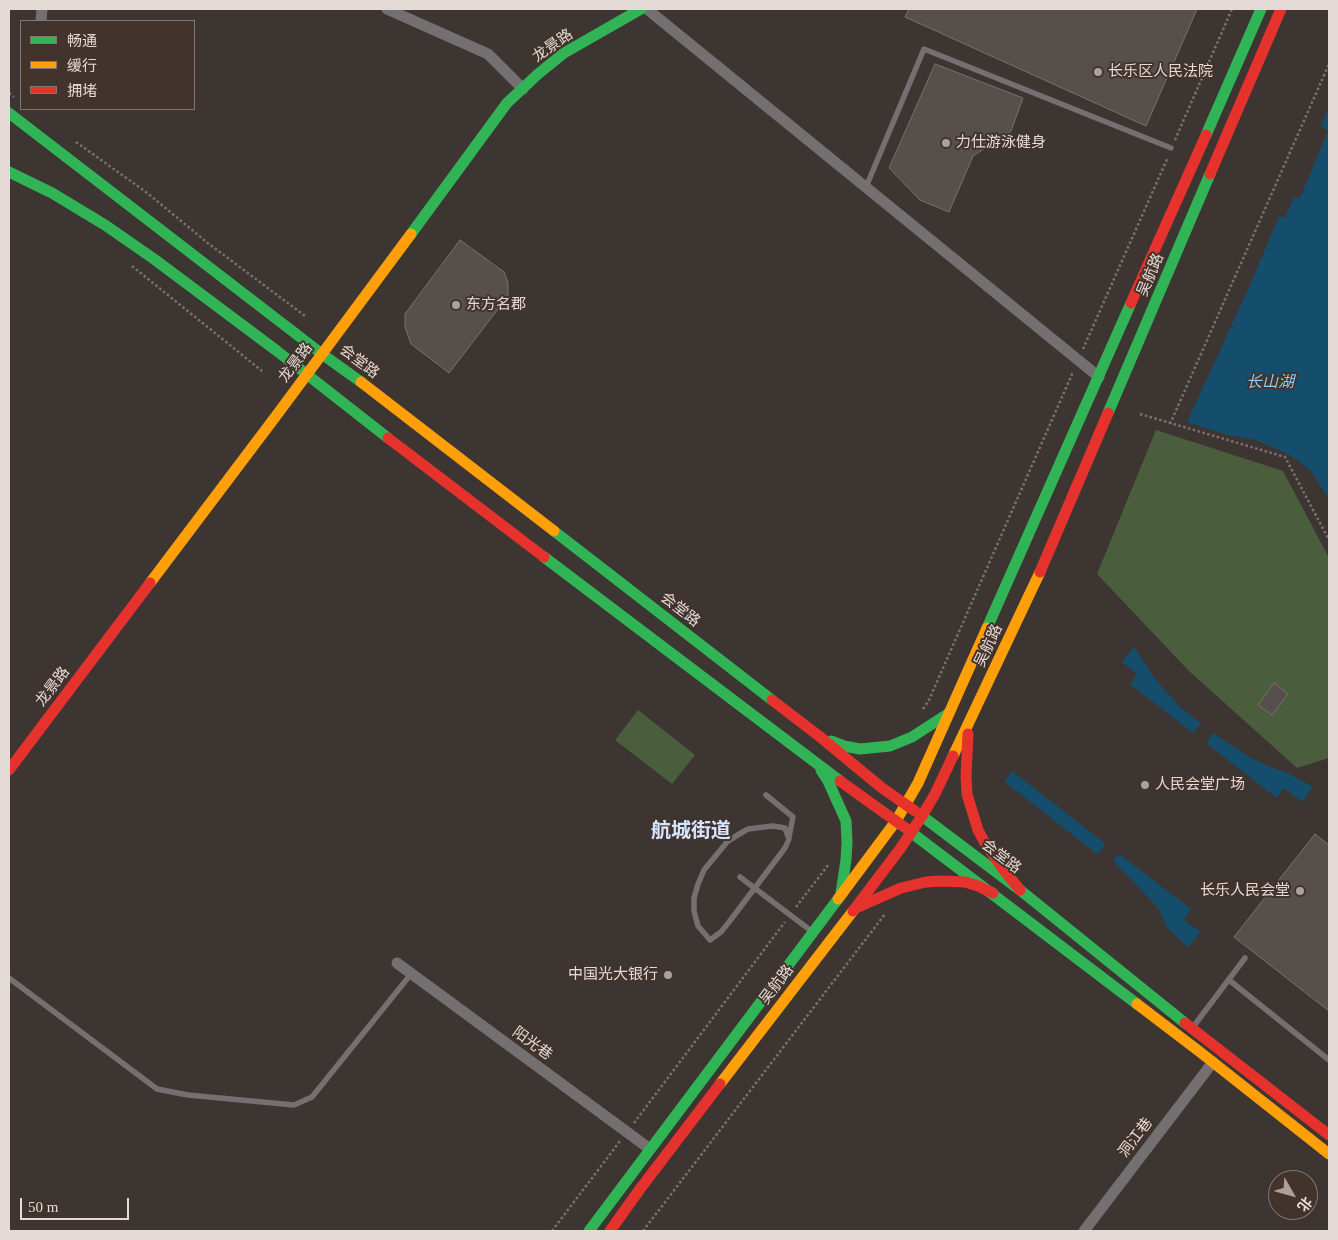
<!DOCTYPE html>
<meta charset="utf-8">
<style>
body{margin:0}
#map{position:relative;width:1338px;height:1240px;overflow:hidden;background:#3d3531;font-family:"Times New Roman","Noto Sans SC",serif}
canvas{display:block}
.frame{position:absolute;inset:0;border:10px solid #e4dad6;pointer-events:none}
.legend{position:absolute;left:20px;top:20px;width:175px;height:90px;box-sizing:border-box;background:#42332c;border:1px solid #837670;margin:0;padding:6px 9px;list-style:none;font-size:15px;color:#e4dad6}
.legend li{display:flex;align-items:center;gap:10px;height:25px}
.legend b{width:25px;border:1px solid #837670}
.north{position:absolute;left:1268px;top:1170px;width:50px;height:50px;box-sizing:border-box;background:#42332c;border:1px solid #837670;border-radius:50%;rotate:128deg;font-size:14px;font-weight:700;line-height:20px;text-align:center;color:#e4dad6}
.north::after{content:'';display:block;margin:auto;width:18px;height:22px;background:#aaa09c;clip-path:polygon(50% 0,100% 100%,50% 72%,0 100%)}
.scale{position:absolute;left:20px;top:1198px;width:109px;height:22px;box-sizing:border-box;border:2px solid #e4dad6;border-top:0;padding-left:6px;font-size:15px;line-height:18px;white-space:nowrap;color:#e4dad6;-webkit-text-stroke:4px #42332c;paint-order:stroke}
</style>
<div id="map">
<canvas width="1338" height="1240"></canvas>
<div class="frame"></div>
<ul class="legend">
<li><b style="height:6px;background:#30b455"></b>畅通</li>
<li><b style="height:6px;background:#ff9f0a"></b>缓行</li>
<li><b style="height:6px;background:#e5322d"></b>拥堵</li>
</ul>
<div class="north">北</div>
<div class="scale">50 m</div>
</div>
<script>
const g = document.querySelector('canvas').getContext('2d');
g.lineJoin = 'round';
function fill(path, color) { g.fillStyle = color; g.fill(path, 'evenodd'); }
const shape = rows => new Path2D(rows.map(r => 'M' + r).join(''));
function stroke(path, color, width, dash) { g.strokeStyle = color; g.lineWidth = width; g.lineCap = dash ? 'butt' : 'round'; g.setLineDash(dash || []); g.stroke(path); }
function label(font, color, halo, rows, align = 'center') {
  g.font = font + ' "Times New Roman","Noto Sans SC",serif'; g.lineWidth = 4; g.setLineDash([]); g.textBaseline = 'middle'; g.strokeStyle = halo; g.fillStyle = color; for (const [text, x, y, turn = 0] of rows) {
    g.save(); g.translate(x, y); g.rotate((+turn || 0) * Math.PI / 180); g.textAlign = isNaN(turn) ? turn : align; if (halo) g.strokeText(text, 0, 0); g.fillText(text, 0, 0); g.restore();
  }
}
const green = shape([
 [1156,430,1283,471,1329,558,1329,758,1297,768,1189,671,1097,574],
 [638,710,695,755,672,784,615,740]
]);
const water = shape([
 [1329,106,1329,499,1311,471,1296,459,1277,449,1256,440,1228,435,1187,422,1250,285,1279,216,1285,218,1294,197,1300,198,1328,131,1321,126],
 [1134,647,1155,679,1181,708,1201,723,1193,733,1130,684,1137,674,1122,662],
 [1213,733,1251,758,1273,768,1286,772,1313,787,1302,802,1284,788,1277,798,1206,743],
 [1012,771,1106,844,1097,854,1005,782],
 [1119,854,1191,909,1184,920,1201,932,1188,947,1167,928,1159,909,1134,882,1113,861]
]);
const building = shape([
 [909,9,1197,9,1146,126,905,17,909,9],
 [935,64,1023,98,1011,131,973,156,949,212,920,200,889,168,935,64],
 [460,240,504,272,508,283,508,296,449,373,411,344,405,327,405,314,460,240],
 [1274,683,1288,694,1272,715,1258,705,1274,683],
 [1315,834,1329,845,1329,1011,1234,937,1315,834]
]);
const path = shape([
 [9,93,14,97],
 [1175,140,1232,9],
 [76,142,146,192,209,244,305,316],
 [132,266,262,371],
 [1083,349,1168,157],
 [1140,414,1285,457,1329,540],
 [1170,424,1329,64],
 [923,709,929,700,1073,372],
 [796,907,829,864],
 [634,1123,785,922],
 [552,1231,620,1141],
 [643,1231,885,914]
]);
const lane = shape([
 [866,187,924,49,1171,148],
 [766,795,793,817,789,837],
 [773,826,785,828,789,839,785,848,729,922,721,932,710,940,698,926,694,911,694,898,698,884,704,870,727,842,736,836,748,829,773,826],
 [740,877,810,930],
 [9,978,157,1089,188,1095,294,1105,312,1097,411,974],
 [1229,980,1329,1060],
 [1193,1027,1245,958]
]);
const street = shape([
 [387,9,488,54,523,89],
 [647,9,1099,377],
 [41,21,42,9],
 [397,963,650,1149],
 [1084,1231,1213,1062]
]);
const fast = shape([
 [9,113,322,354,361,382],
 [1206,135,1261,9],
 [9,172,52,193,105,225,154,259,277,351,388,438],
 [411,234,507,103,538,74,564,53,641,9],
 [1108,413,1210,174],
 [554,531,772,700],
 [544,557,840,781],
 [987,628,1131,303],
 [831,741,844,746,860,749,890,746,912,737,949,713],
 [821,770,828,781,846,821,847,842,846,860,841,893],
 [922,816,1020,890,1185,1023],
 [912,833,1137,1004],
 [589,1231,838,899]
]);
const slow = shape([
 [361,382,554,531],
 [150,583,276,416,411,234],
 [953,756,1040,572],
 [838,899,896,821,918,783,987,628],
 [1137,1004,1200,1052,1329,1154],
 [720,1084,853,911]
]);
const jam = shape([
 [1210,174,1281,9],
 [1131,303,1206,135],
 [388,438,544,557],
 [1040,572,1108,413],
 [772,700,819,736,882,788,915,811],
 [968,734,966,776,967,794,978,830,985,843,1003,869,1020,890],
 [9,770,150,583],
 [840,781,907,829],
 [856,908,901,888,926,882,942,881,965,882,978,886,993,893],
 [853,911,900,849,922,816,935,794,953,756],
 [1185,1023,1329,1135],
 [610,1231,640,1189,720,1084]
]);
const markers = [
 [1098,72,5,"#aaa09c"],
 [946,143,5,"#aaa09c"],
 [456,305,5,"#aaa09c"],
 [1145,785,5,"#aaa09c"],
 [1300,891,5,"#aaa09c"],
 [668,975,5,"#aaa09c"]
];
const streetNames = [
 ["龙景路",553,46,-35],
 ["吴航路",1151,275,-67],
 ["会堂路",359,362,37],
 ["龙景路",296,363,-53],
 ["会堂路",680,610,38],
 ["吴航路",989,646,-65],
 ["龙景路",53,687,-53],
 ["会堂路",1001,857,37],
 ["吴航路",777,985,-53],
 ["阳光巷",532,1044,36],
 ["洞江巷",1136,1138,-53]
];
const poiNames = [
 ["长乐区人民法院",1108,72],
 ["力仕游泳健身",956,143],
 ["东方名郡",466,305],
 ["人民会堂广场",1155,785],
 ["长乐人民会堂",1290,891,"right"],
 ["中国光大银行",658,975,"right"]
];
const waterNames = [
 ["长山湖",1270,383]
];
const districtNames = [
 ["航城街道",691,832]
];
fill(green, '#4a5e3e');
fill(water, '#154e6c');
fill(building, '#564f4b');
stroke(building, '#77716c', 1);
stroke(path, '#777272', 2.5, [2.5, 2.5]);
stroke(lane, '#747071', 5.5);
stroke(street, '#747071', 11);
stroke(fast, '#30b455', 11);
stroke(slow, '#ff9f0a', 11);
stroke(jam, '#e5322d', 11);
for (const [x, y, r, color] of markers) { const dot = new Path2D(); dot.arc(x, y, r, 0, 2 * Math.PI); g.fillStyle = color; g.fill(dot); stroke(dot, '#42332c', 2); }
label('15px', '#e4dad6', '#42332c', streetNames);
label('15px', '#e4dad6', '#42332c', poiNames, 'left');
label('italic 16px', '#89cbf4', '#42332c', waterNames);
label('bold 20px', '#d3e5ff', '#42332c', districtNames);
</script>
